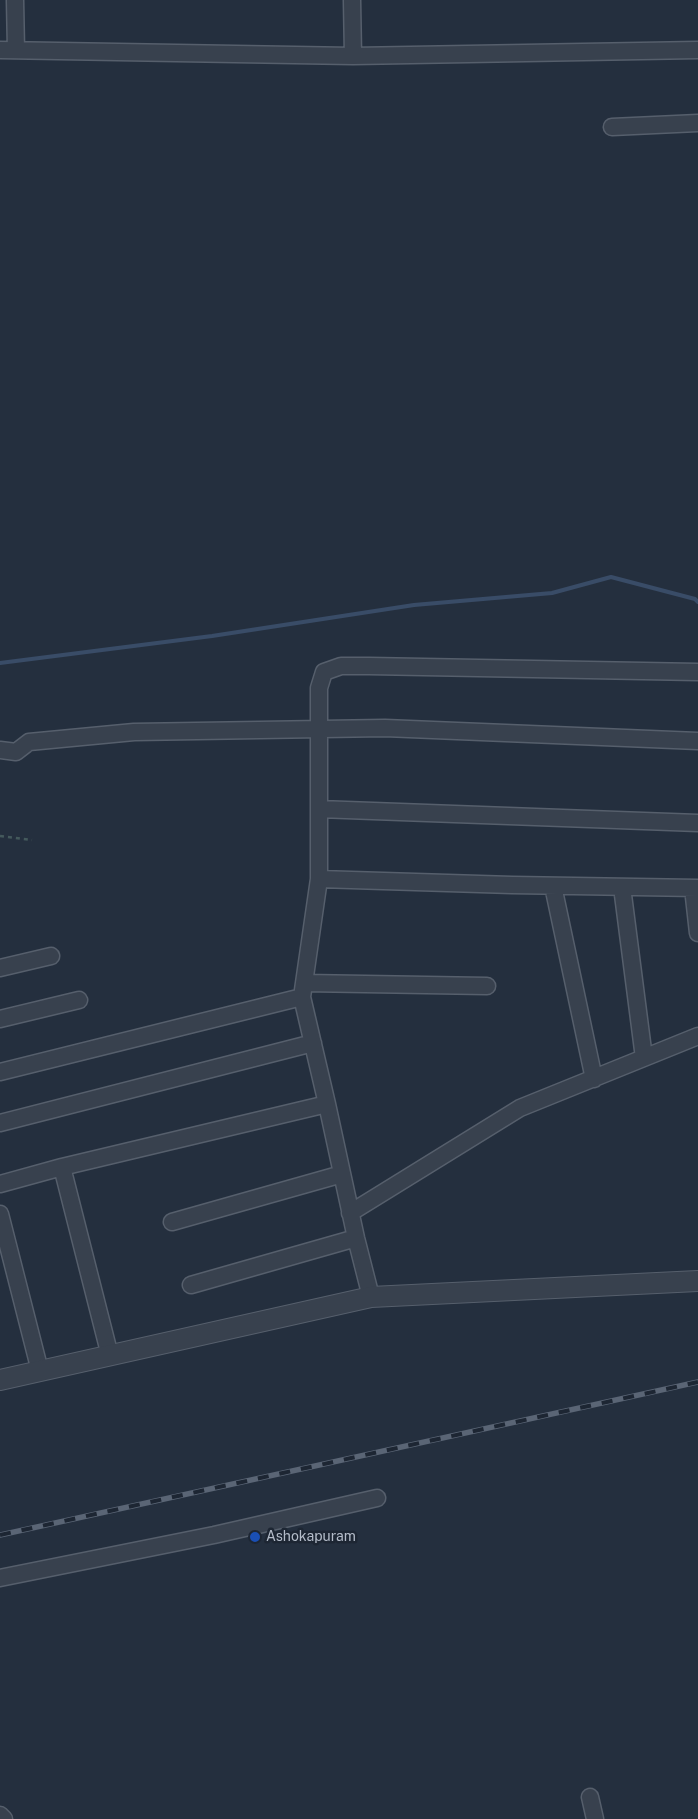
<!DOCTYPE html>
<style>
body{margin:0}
canvas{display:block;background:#242f3e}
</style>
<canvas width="698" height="1819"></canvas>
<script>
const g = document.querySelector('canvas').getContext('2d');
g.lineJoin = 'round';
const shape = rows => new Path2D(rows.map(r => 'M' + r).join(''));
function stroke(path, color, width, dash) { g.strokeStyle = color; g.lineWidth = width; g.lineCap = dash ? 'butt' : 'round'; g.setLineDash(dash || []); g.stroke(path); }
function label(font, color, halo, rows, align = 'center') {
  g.font = font + ' "Public Sans",sans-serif'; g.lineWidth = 5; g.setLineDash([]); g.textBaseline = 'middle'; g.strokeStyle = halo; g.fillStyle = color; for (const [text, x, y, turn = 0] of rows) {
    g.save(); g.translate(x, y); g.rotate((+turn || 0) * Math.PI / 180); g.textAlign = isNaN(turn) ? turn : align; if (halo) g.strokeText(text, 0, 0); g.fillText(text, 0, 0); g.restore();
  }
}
const stream = shape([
 [0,663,212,636,414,605,552,593,611,577,695,599,698,602]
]);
const path = shape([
 [0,836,32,840]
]);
const minor = shape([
 [15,0,16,50],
 [352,0,353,56],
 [0,50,353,56,698,50],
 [612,127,698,123],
 [0,750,16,752,29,742,134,732,385,728,698,741],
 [319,809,698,823],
 [319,879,512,885,698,888],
 [553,886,594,1079],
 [622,887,644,1058],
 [693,888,698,933],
 [0,968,51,956],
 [304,983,487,986],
 [0,1019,79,1000],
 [0,1072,302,997],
 [0,1123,313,1043],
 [62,1167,110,1356],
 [0,1184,62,1167,327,1104],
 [350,1213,520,1108,698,1036],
 [0,1214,40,1371],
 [172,1222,342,1174],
 [191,1285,356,1238],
 [371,1297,356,1238,327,1104,302,997,319,879,319,688,324,672,341,666,369,666,698,672],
 [0,1578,214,1535,377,1498],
 [590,1797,595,1819],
 [0,1815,4,1819]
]);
const tertiary = shape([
 [0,1380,371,1297,698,1281]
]);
const rail = shape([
 [0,1535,698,1382]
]);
const markers = [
 [255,1537,6,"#1a4fb4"]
];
const poiNames = [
 ["Ashokapuram",266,1537]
];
stroke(stream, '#394c67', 4);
stroke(minor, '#565f6c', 19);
stroke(tertiary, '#565f6c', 22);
stroke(path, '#44595c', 2.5, [4, 4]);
stroke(minor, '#38414e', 16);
stroke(tertiary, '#38414e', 20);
stroke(rail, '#5a6575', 5.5);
stroke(rail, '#1d2633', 4, [11]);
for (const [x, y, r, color] of markers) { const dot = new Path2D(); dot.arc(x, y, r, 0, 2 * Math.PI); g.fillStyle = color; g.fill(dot); stroke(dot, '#1d2633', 2); }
label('14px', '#b4bcc9', '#1d2633', poiNames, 'left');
</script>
